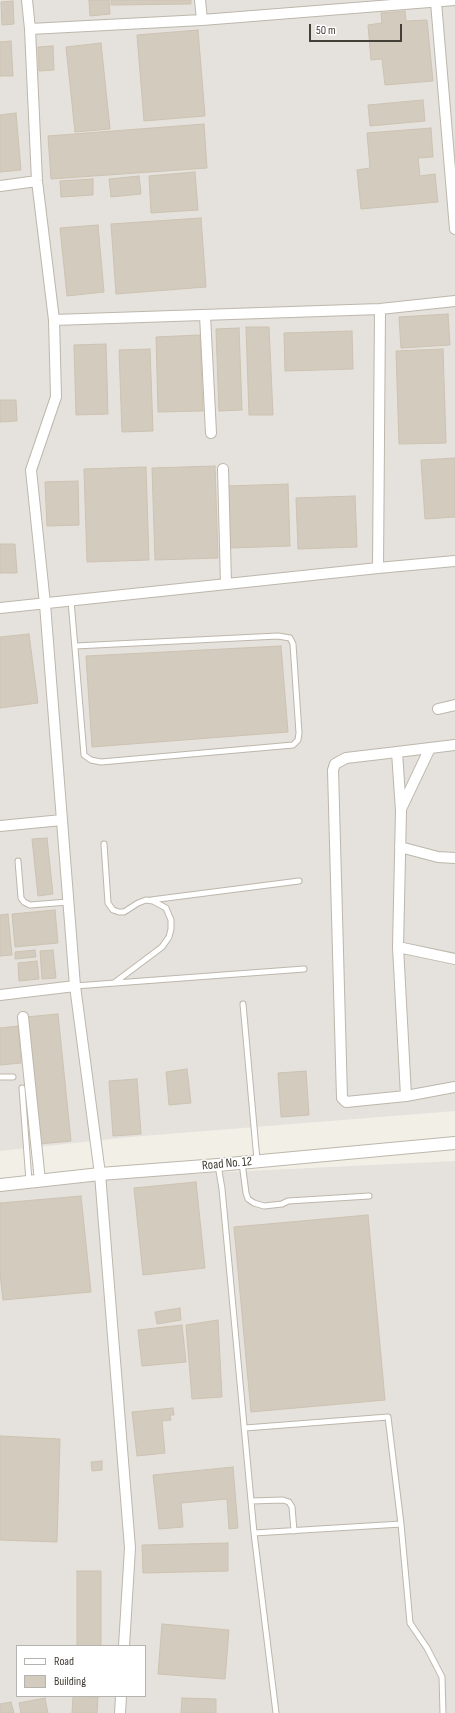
<!DOCTYPE html>
<style>
body{margin:0}
#map{position:relative;width:455px;height:1713px;overflow:hidden;background:#f2efe7;font-family:"Sofia Sans Condensed",sans-serif}
canvas{display:block}
.legend{position:absolute;left:16px;top:1645px;width:130px;height:52px;box-sizing:border-box;background:#fff;border:1px solid #b5b3af;margin:0;padding:5px 7px;list-style:none;font-size:12px;color:#454037}
.legend li{display:flex;align-items:center;gap:8px;height:20px}
.legend b{width:20px;border:1px solid #b5b3af}
.scale{position:absolute;left:309px;top:24px;width:93px;height:18px;box-sizing:border-box;border:2px solid #454037;border-top:0;padding-left:5px;font-size:12px;line-height:14px;white-space:nowrap;color:#454037;-webkit-text-stroke:3px #fff;paint-order:stroke}
</style>
<div id="map">
<canvas width="455" height="1713"></canvas>
<ul class="legend">
<li><b style="height:5px;background:#fff"></b>Road</li>
<li><b style="height:11px;background:#d3cbbe"></b>Building</li>
</ul>
<div class="scale">50 m</div>
</div>
<script>
const g = document.querySelector('canvas').getContext('2d');
g.lineJoin = 'round';
function fill(path, color) { g.fillStyle = color; g.fill(path, 'evenodd'); }
const shape = rows => new Path2D(rows.map(r => 'M' + r).join(''));
function stroke(path, color, width, dash) { g.strokeStyle = color; g.lineWidth = width; g.lineCap = dash ? 'butt' : 'round'; g.setLineDash(dash || []); g.stroke(path); }
function label(font, color, halo, rows, align = 'center') {
  g.font = font + ' "Sofia Sans Condensed",sans-serif'; g.lineWidth = 3; g.setLineDash([]); g.textBaseline = 'middle'; g.strokeStyle = halo; g.fillStyle = color; for (const [text, x, y, turn = 0] of rows) {
    g.save(); g.translate(x, y); g.rotate((+turn || 0) * Math.PI / 180); g.textAlign = isNaN(turn) ? turn : align; if (halo) g.strokeText(text, 0, 0); g.fillText(text, 0, 0); g.restore();
  }
}
const industrial = shape([
 [0,0,455,0,455,1111,130,1137,0,1151],
 [455,1161,455,1713,0,1713,0,1190,103,1178],
 [17,1646,145,1646,145,1696,17,1696]
]);
const building = shape([
 [89,0,109,0,110,14,90,16,89,0],
 [111,0,191,0,191,4,111,5,111,0],
 [13,1,14,24,2,25,1,2,13,1],
 [405,11,406,21,427,20,433,81,385,85,382,59,371,60,368,25,382,23,381,13,405,11],
 [198,30,205,116,144,121,137,35,198,30],
 [11,41,13,76,0,76,0,42,11,41],
 [101,43,110,129,75,132,66,47,101,43],
 [53,46,54,70,39,71,38,47,53,46],
 [423,100,425,121,370,126,368,105,423,100],
 [16,113,21,170,0,172,0,115,16,113],
 [204,124,207,168,51,179,48,136,204,124],
 [431,128,433,157,418,158,420,176,435,174,438,202,361,209,357,170,370,168,367,133,431,128],
 [195,172,198,210,151,213,149,176,195,172],
 [139,176,141,194,111,197,109,179,139,176],
 [93,179,93,195,61,197,60,181,93,179],
 [201,218,206,287,116,294,111,224,201,218],
 [98,225,104,292,67,296,60,228,98,225],
 [448,314,450,345,401,348,399,317,448,314],
 [246,327,269,327,273,415,249,415,246,327],
 [239,328,242,410,219,411,216,329,239,328],
 [352,331,353,369,285,371,284,333,352,331],
 [200,335,203,411,158,412,156,337,200,335],
 [106,344,108,414,76,415,74,345,106,344],
 [150,349,153,431,122,432,119,350,150,349],
 [443,349,446,443,399,444,396,351,443,349],
 [0,400,16,400,17,421,0,422,0,400],
 [455,458,455,517,425,519,421,460,455,458],
 [215,466,218,558,155,560,152,468,215,466],
 [146,467,149,560,87,562,84,469,146,467],
 [78,481,79,525,47,526,45,482,78,481],
 [288,484,290,546,230,548,228,486,288,484],
 [355,496,357,547,298,549,296,498,355,496],
 [0,544,15,544,17,573,0,573,0,544],
 [29,634,38,703,0,708,0,637,29,634],
 [281,646,288,732,92,747,86,656,281,646],
 [47,838,53,894,38,896,32,839,47,838],
 [55,910,58,943,15,947,12,914,55,910],
 [8,914,12,955,0,956,0,915,8,914],
 [35,950,36,957,15,959,15,952,35,950],
 [53,950,56,978,42,979,40,951,53,950],
 [37,961,39,979,19,981,18,963,37,961],
 [58,1014,71,1141,39,1144,26,1017,58,1014],
 [18,1026,21,1063,0,1065,0,1028,18,1026],
 [187,1069,191,1103,169,1105,166,1072,187,1069],
 [306,1071,309,1115,281,1117,278,1073,306,1071],
 [137,1079,141,1134,113,1136,109,1081,137,1079],
 [196,1182,205,1268,143,1275,134,1188,196,1182],
 [81,1196,91,1292,3,1300,0,1274,0,1203,81,1196],
 [368,1215,385,1400,251,1412,234,1227,368,1215],
 [180,1308,181,1320,157,1324,155,1312,180,1308],
 [218,1320,222,1397,192,1399,186,1325,218,1320],
 [182,1325,186,1362,142,1366,138,1330,182,1325],
 [173,1408,174,1415,170,1415,171,1420,162,1421,165,1453,137,1456,132,1412,173,1408],
 [0,1436,60,1439,57,1542,0,1540,0,1436],
 [102,1461,102,1470,92,1471,91,1462,102,1461],
 [233,1467,238,1528,229,1529,227,1499,181,1503,183,1527,159,1529,153,1475,233,1467],
 [228,1543,228,1571,143,1573,142,1545,228,1543],
 [77,1571,101,1571,101,1646,77,1646,77,1571],
 [162,1624,229,1630,225,1679,158,1674,162,1624],
 [73,1696,98,1697,97,1713,72,1713,73,1696],
 [45,1698,48,1713,21,1713,19,1703,45,1698],
 [182,1698,216,1699,216,1713,181,1713,182,1698],
 [11,1702,14,1713,0,1713,0,1704,11,1702]
]);
const service = shape([
 [71,601,84,755,91,760,101,762,293,745,298,740,299,733,293,644,290,638,278,636,75,646],
 [104,844,108,903,113,910,119,912,124,912,138,903,146,900,153,901,166,908,171,920,171,929,169,937,162,947,114,983],
 [18,861,21,898,24,902,30,905,68,902],
 [151,900,299,881],
 [75,986,304,969],
 [243,1004,257,1160],
 [0,1077,13,1077],
 [22,1088,29,1181],
 [242,1163,246,1193,248,1199,254,1203,264,1206,282,1204,288,1201,369,1196],
 [218,1165,222,1189,254,1533,276,1713],
 [245,1428,388,1417,401,1524,410,1623,427,1648,442,1677,443,1713],
 [251,1501,283,1500,289,1502,292,1507,294,1531],
 [254,1533,401,1524]
]);
const minor = shape([
 [27,0,30,29,37,181,54,320,56,397,31,470,45,604,75,986,100,1174,130,1548,124,1646],
 [200,0,202,20],
 [436,2,455,229],
 [30,29,202,20,455,0],
 [0,186,37,181],
 [205,315,211,433],
 [54,320,380,309,455,301],
 [223,469,226,584],
 [378,568,380,309],
 [0,608,378,568,455,561],
 [438,709,455,705],
 [397,752,401,811,398,947,406,1096,346,1102,342,1098,333,770,335,764,346,758,397,752,430,748,455,745],
 [401,809,430,748],
 [0,826,62,820],
 [400,847,438,857,455,858],
 [398,947,455,959],
 [0,995,75,986],
 [23,1017,40,1181],
 [406,1096,455,1087],
 [120,1713,121,1696]
]);
const tertiary = shape([
 [0,1185,100,1174,218,1165,455,1143]
]);
const streetNames = [
 ["Road No. 12",227,1164,-5]
];
fill(industrial, '#e5e1dc');
fill(building, '#d3cbbe');
stroke(building, '#cdc3b1', 1);
stroke(service, '#bdb7ab', 7);
stroke(minor, '#bdb7ab', 12);
stroke(tertiary, '#bdb7ab', 14);
stroke(service, '#fff', 5);
stroke(minor, '#fff', 10);
stroke(tertiary, '#fff', 12);
label('13px', '#454037', '#fff', streetNames);
</script>
